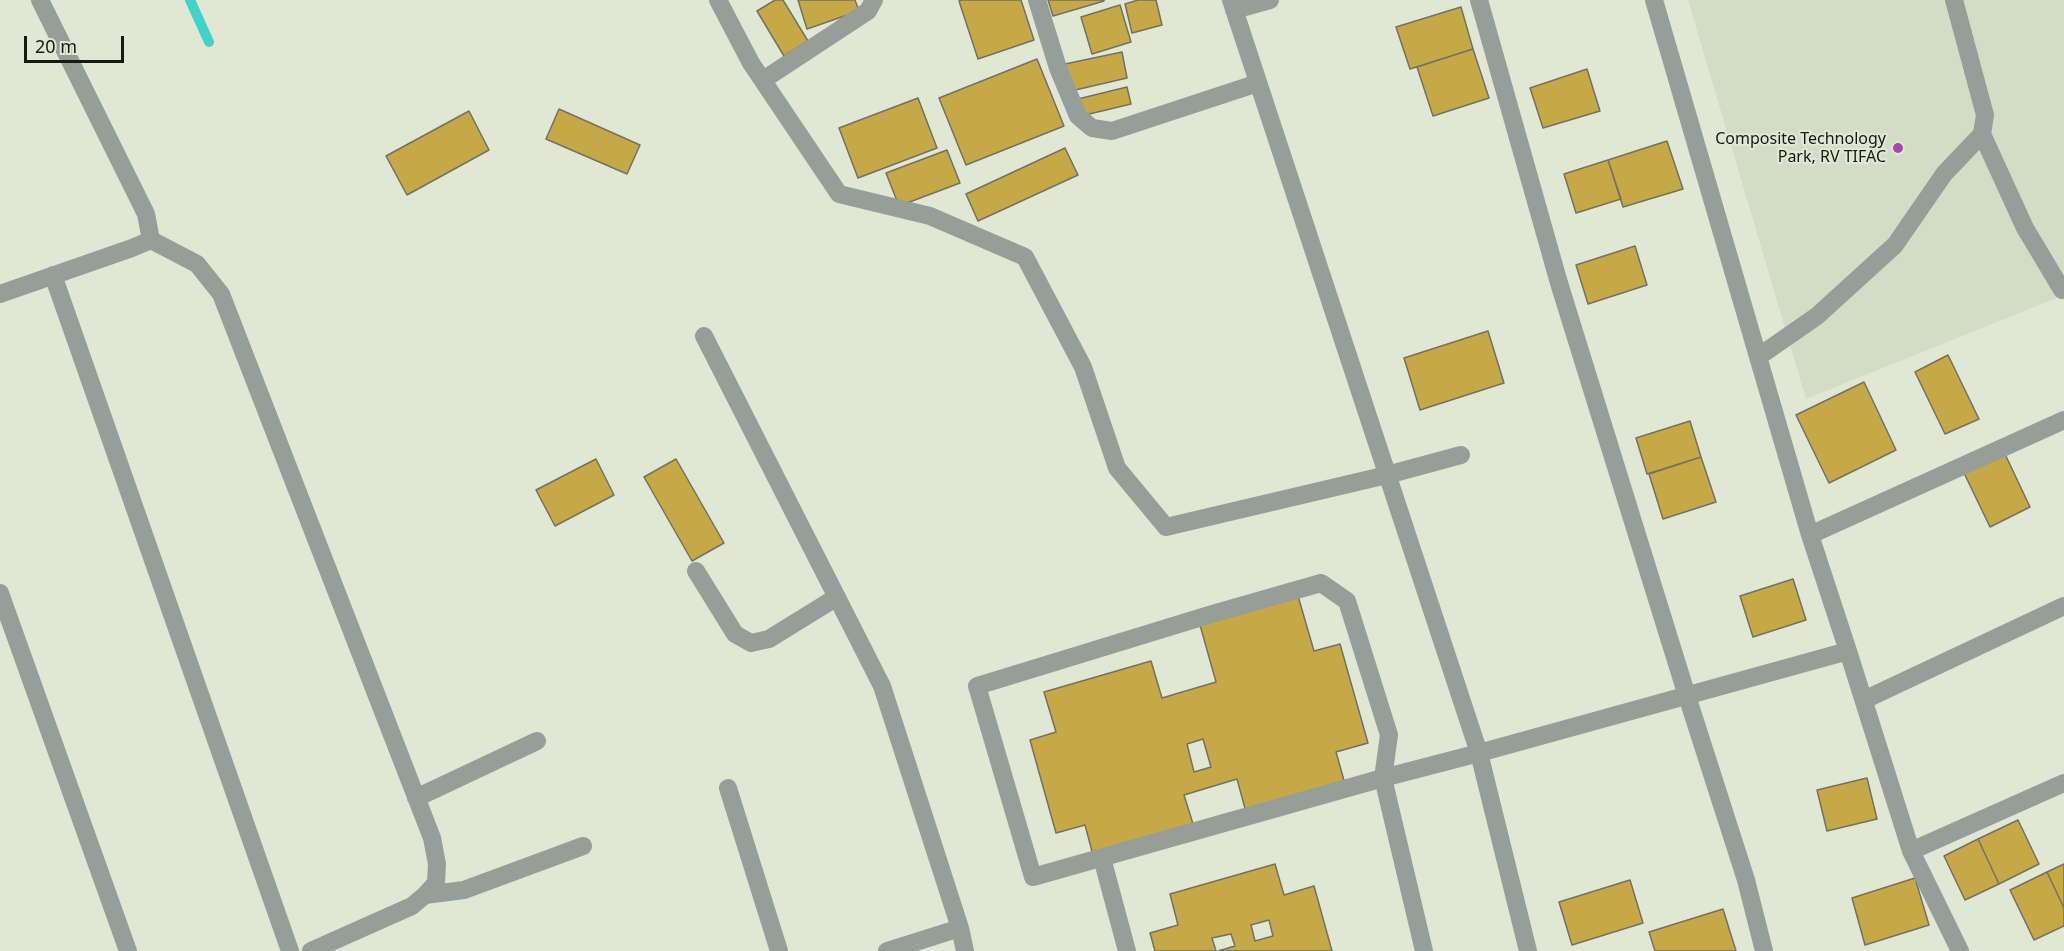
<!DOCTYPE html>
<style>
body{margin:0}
#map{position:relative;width:2064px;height:951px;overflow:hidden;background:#e0e7d5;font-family:"Noto Sans",sans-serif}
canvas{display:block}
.scale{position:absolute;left:24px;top:36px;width:100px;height:27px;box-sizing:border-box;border:3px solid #171913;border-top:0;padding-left:8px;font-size:18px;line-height:21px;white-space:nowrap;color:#171913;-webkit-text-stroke:4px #e0e7d5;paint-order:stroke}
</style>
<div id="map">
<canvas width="2064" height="951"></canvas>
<div class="scale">20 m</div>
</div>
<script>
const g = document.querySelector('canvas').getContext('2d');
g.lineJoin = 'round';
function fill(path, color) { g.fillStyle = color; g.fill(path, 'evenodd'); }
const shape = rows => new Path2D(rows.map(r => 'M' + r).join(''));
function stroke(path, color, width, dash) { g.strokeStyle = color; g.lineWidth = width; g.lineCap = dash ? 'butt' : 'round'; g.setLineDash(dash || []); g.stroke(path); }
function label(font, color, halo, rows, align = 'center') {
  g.font = font + ' "Noto Sans",sans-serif'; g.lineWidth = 4.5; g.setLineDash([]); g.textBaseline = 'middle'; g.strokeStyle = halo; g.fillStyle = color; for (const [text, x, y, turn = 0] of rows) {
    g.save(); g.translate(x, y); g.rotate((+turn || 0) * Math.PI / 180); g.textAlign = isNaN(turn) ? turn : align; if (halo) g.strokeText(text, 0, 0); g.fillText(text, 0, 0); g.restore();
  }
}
const built = shape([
 [1688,0,2064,0,2064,295,1806,399]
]);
const stream = shape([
 [190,0,209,42]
]);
const building = shape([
 [775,0,783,0,808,41,784,56,757,11,775,0],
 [798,0,855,0,859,11,807,29,798,0],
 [962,0,1021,0,1034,40,978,59,959,1,962,0],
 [1048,0,1104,0,1104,1,1053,16,1048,0],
 [1138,0,1156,0,1162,25,1132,33,1125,4,1138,0],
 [1120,5,1131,42,1092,54,1081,17,1120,5],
 [1461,7,1473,49,1410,69,1396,27,1461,7],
 [1473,49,1489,98,1433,116,1417,67,1473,49],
 [1122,52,1127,78,1071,91,1065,64,1122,52],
 [1037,59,1064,126,966,165,939,98,1037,59],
 [1587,69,1600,111,1543,128,1530,88,1587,69],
 [1127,87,1131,104,1081,116,1078,99,1127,87],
 [918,98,937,148,858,178,839,128,918,98],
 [559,109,640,145,627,174,546,139,559,109],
 [469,111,489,150,407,195,386,156,469,111],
 [1667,141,1683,189,1623,207,1608,160,1667,141],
 [1065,148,1078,175,978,221,966,194,1065,148],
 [947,150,960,183,899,206,886,173,947,150],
 [1608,160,1621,199,1576,213,1564,174,1608,160],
 [1635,246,1647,285,1588,304,1576,265,1635,246],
 [1488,331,1504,383,1420,410,1404,358,1488,331],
 [1948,355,1979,419,1945,434,1915,372,1948,355],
 [1864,382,1896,450,1829,483,1796,415,1864,382],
 [1690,421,1701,457,1647,474,1636,438,1690,421],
 [2005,454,2030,507,1990,527,1964,473,2005,454],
 [1701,457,1716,502,1663,519,1649,474,1701,457],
 [596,459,614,495,555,526,536,490,596,459],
 [676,459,724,543,692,561,644,477,676,459],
 [1793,579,1806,620,1753,637,1740,596,1793,579],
 [1298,596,1314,651,1340,644,1368,743,1336,752,1345,784,1246,812,1237,779,1184,795,1194,827,1093,855,1085,825,1056,833,1030,740,1056,732,1044,692,1151,661,1162,698,1216,682,1200,625,1298,596],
 [1203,739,1211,767,1194,772,1187,744,1203,739],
 [1867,778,1877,819,1827,831,1817,790,1867,778],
 [2018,820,2039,864,1999,884,1978,839,2018,820],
 [1978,839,1999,884,1965,900,1944,856,1978,839],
 [1275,864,1284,895,1314,886,1332,951,1218,951,1235,946,1231,934,1212,938,1216,951,1155,951,1150,933,1178,925,1170,894,1275,864],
 [1269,920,1273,936,1255,941,1251,925,1269,920],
 [2064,864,2064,908,2047,872,2064,864],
 [2047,872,2064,908,2064,926,2034,940,2010,890,2047,872],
 [1915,878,1929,925,1865,945,1852,898,1915,878],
 [1630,880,1643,923,1572,945,1559,902,1630,880],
 [1723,909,1736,951,1655,951,1649,932,1723,909]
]);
const minor = shape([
 [718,0,751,63,839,194,930,216,1025,257,1083,367,1117,468,1166,527,1387,475,1461,455],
 [1037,0,1058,68,1078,116,1092,128,1112,131,1258,83],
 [1231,0,1479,753,1528,951],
 [1479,0,1559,283,1687,696,1746,880,1764,951],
 [1234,10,1270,0],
 [763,80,868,11,874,0],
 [1982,134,2025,228,2062,290,2064,288],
 [151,240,197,264,221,294,432,838,437,864,436,883,425,895,412,906,311,951],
 [53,275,290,951],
 [0,294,132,248,151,240,146,214,40,0],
 [704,336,882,686,960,928,965,951],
 [1758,357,1817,316,1895,245,1944,174,1982,134,1985,115,1954,0],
 [1810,535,2064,420],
 [696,571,735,634,751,643,769,639,837,597],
 [1321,583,1347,601,1389,735,1383,778,1033,877,977,686,1212,614,1321,583],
 [0,593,128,951],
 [1848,651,1911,851,1960,951],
 [1864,700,2064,606],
 [728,788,779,951],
 [416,798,537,741],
 [1911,851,2064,783],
 [1102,858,1127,951],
 [425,895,464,890,583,846],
 [887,951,960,928],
 [1424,951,1383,778,1479,753,1848,651,1810,535,1654,0]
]);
const markers = [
 [1898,148,6,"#a847ae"]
];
const poiNames = [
 ["Composite Technology",1886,139],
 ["Park, RV TIFAC",1886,157]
];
fill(built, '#d3ddc5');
stroke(stream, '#41d3cb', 10);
fill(building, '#c4a946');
stroke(building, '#757161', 1.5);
stroke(minor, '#969e99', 18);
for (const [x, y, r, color] of markers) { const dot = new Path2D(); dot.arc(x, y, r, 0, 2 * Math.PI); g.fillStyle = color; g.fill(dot); stroke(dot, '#e0e7d5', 2); }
label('16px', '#171913', '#e0e7d5', poiNames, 'right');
</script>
